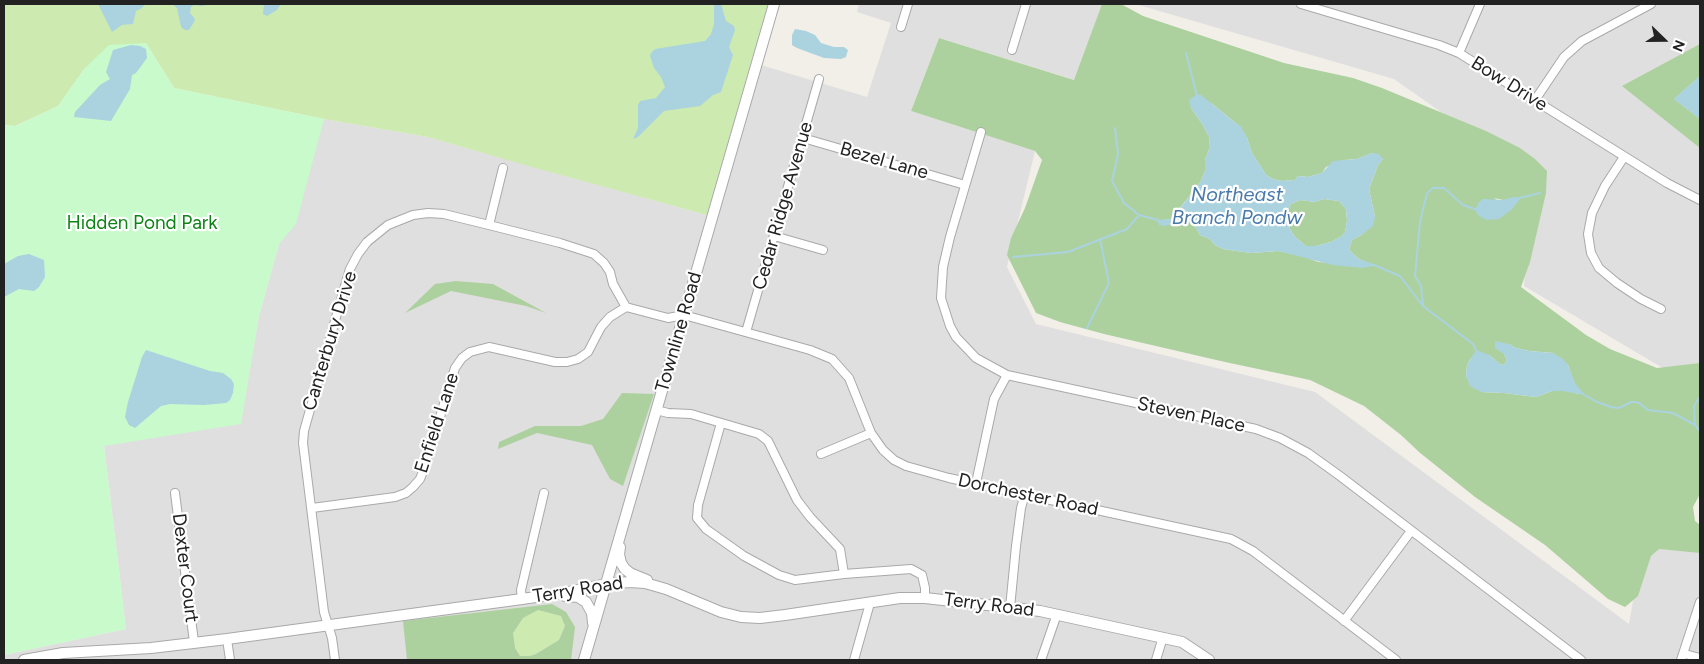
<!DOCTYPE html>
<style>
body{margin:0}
#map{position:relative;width:1704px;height:664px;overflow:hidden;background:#f2efe9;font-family:Figtree,sans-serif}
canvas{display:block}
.frame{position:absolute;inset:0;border:5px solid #222;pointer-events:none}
.north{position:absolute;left:1639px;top:15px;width:50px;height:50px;-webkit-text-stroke:4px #fff;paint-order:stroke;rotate:112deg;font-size:14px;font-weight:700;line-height:20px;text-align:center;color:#222}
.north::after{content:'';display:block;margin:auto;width:18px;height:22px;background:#222;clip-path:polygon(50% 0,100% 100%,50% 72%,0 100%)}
</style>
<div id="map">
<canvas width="1704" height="664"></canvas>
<div class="frame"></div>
<div class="north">N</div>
</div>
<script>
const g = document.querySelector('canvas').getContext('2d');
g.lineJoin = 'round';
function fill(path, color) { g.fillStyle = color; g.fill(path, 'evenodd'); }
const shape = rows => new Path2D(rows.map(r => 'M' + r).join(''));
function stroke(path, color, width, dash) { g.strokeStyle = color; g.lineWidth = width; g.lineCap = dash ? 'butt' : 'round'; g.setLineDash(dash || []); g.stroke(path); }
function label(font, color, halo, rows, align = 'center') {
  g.font = font + ' Figtree,sans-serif'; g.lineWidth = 4.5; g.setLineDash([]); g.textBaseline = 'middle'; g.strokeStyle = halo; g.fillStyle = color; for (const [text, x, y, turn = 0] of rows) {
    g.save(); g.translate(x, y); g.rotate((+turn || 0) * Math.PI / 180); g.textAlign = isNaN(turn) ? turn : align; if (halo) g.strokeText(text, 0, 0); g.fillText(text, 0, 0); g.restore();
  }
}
const residential = shape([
 [859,4,1102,4,1075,80,939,38,911,111,1035,151,1007,267,1036,324,1315,392,1629,624,1644,537,1700,548,1700,660,4,660,4,655,126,629,104,445,249,372,259,316,279,244,286,234,324,119,428,137,707,215,751,62,867,97,891,23,857,12],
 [1135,4,1700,4,1700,390,1524,286,1532,176,1394,79]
]);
const grass = shape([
 [4,4,768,4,707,215,532,167,428,137,324,119,174,88,146,43,85,68,58,106,15,126,4,125],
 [538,610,561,616,565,626,559,640,536,654,530,656,520,656,515,648,513,633,523,618]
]);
const forest = shape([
 [1102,4,1121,4,1143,16,1284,63,1353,78,1382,88,1486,131,1520,148,1535,159,1547,171,1546,193,1530,262,1521,287,1586,335,1610,349,1657,368,1700,363,1700,494,1693,507,1695,521,1700,525,1700,553,1659,549,1651,556,1638,596,1625,607,1608,599,1545,545,1475,497,1419,452,1401,435,1364,406,1310,380,1225,362,1104,334,1060,322,1036,313,1007,255,1011,238,1025,208,1042,160,1035,151,911,111,939,38,1074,80],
 [1211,103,1238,125,1247,138,1252,153,1266,175,1273,179,1282,181,1295,180,1298,176,1308,177,1322,173,1326,167,1344,160,1357,159,1372,153,1383,159,1378,165,1369,189,1375,217,1363,234,1352,240,1349,250,1359,259,1375,266,1318,262,1303,256,1278,251,1251,253,1223,249,1215,245,1210,239,1200,235,1192,220,1174,224,1157,221,1171,219,1200,183,1205,171,1205,160,1210,147,1209,137,1203,125,1191,108],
 [1494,198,1503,200,1516,202,1511,210],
 [1509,344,1516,348,1529,351,1553,353,1568,365,1578,394,1570,391,1552,391,1536,397,1504,393,1481,392,1466,376,1467,365,1471,358,1489,355,1500,364,1504,365,1507,360,1504,354],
 [1700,44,1700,76,1674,99,1700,119,1700,148,1622,86],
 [1324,199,1339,201,1346,209,1347,221,1345,232,1342,236,1331,242,1316,246,1306,246,1295,237,1290,229,1286,214,1291,204,1300,200,1315,202],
 [456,281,493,284,546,313,526,306,451,291,405,313,435,284],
 [622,393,654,394,623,486,610,479,592,445,537,433,498,449,499,442,535,426,581,426,603,419],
 [552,604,566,612,575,627,571,660,407,660,403,621],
 [538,610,561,616,565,626,559,640,536,654,530,656,520,656,515,648,513,633,523,618]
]);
const park = shape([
 [146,43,174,88,324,119,296,224,279,244,259,316,241,424,104,446,126,629,4,655,4,125,16,126,58,106,85,68,109,45]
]);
const water = shape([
 [98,4,145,4,142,8,136,11,133,24,122,25,112,32],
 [172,4,211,4,202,6,194,5,191,7,190,13,195,19,194,22,189,30,185,30,181,27,177,8],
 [264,4,281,4,277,10,267,16,263,14],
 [714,4,721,4,726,21,734,26,735,30,729,47,733,55,721,92,713,95,700,106,664,111,638,137,633,139,638,128,638,105,640,101,656,98,665,87,661,77,654,68,650,56,651,53,655,49,705,41,711,34,714,24],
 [795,29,806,31,815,35,821,43,834,47,844,47,848,50,846,57,841,59,824,58,797,48,792,45,792,35],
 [131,45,140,46,146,49,147,58,136,73,132,75,130,89,111,121,74,117,75,112,100,85,110,79,106,72,113,50],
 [1700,76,1700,119,1674,99],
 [1197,94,1201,95,1238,125,1240,125,1247,138,1252,153,1266,175,1273,179,1282,181,1295,180,1298,176,1308,177,1322,173,1333,161,1357,159,1372,153,1379,154,1383,159,1378,165,1369,189,1375,217,1373,226,1363,234,1352,240,1349,250,1359,259,1376,265,1363,268,1333,265,1278,251,1251,253,1223,249,1215,245,1210,239,1200,235,1192,220,1165,226,1159,225,1157,220,1171,219,1174,216,1200,183,1205,171,1205,160,1210,147,1209,137,1203,125,1191,108,1189,100],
 [1324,199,1339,201,1346,209,1347,221,1345,232,1342,236,1331,242,1316,246,1306,246,1295,237,1290,229,1286,214,1291,204,1300,200,1315,202],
 [1513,197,1521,198,1511,210,1499,219,1487,220,1479,216,1475,210,1479,202,1483,199,1503,200],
 [29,254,44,260,45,277,39,287,34,291,19,289,4,297,4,264,18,256],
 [1495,341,1509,344,1516,348,1529,351,1553,353,1563,359,1568,365,1575,383,1585,395,1562,391,1552,391,1536,397,1504,393,1481,392,1470,386,1466,376,1467,365,1476,350,1489,355,1500,364,1504,365,1507,360,1504,354,1495,348],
 [146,350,210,371,223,373,231,379,234,384,233,393,230,400,226,403,204,405,170,404,161,406,135,428,129,425,125,417,128,402,142,357]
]);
const stream = shape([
 [1186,53,1197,96],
 [1115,128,1118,154,1112,181,1124,203,1139,215,1158,220],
 [1519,198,1540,193],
 [1013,257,1068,252,1127,229,1139,215],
 [1374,265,1400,276,1423,306,1473,344,1477,352],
 [1423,305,1421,286,1415,276,1420,222,1427,193,1433,188,1444,188,1463,205,1475,209],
 [1087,328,1109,283,1100,239],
 [1583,394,1597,402,1611,407,1619,408,1631,402,1635,402,1639,403,1648,410,1673,413,1695,425,1700,431],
 [1695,425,1694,406,1700,397]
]);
const minor = shape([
 [1301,4,1439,45,1459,53,1667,183,1700,200],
 [901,27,908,4],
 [1012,50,1026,4],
 [1459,53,1480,4],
 [1535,100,1564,57,1582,41,1651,4],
 [981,132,950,237,943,267,941,298,950,326,956,337,976,358,1007,375,1256,429,1280,438,1308,453,1340,476,1581,660],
 [803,138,965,185],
 [1624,157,1605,186,1592,213,1588,234,1591,253,1599,268,1617,283,1641,299,1661,309],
 [489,225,503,168],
 [774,236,823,250],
 [746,332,819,79],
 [656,410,668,413,691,414,759,434,768,441,797,500,810,517,840,549,844,574,911,569,922,575,925,588,925,598],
 [721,423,698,505,697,518,706,529,744,556,779,575,795,580,844,574],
 [821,454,871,433],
 [976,483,994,399,1007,375],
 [175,493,194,642],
 [312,508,395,497,406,493,413,487,420,479,424,469,455,368,462,358,470,352,489,347,555,362,567,362,578,359,588,352,601,327,610,317,626,307],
 [522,599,521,590,544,493],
 [1010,608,1016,546,1021,508,1025,494],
 [1344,621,1411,531],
 [227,639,230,660],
 [1685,654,1700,658],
 [335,660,332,638,324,612,303,443,304,431,340,303,350,269,358,254,367,242,388,225,413,215,428,213,444,214,489,225,560,243,594,254,604,263,610,272,613,284,626,307,668,318,684,315,810,350,832,359,849,378,871,433,883,450,894,460,906,466,949,478,1231,539,1253,551,1396,660],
 [854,660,870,603],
 [1041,660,1057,614],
 [1156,660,1163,637],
 [1681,660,1700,602]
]);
const tertiary = shape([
 [620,547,619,554,621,563,625,569,630,573,647,580],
 [565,596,578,597,586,602,592,613,593,623],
 [24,660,63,653,151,648,227,639,522,599,564,593,606,584,630,582,645,583,666,589,721,612,741,617,760,618,785,615,900,598,925,598,1040,611,1182,642,1209,660],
 [584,660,774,4]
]);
const streetNames = [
 ["Bow Drive",1509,84,32],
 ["Bezel Lane",884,161,16],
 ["Cedar Ridge Avenue",783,206,-74],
 ["Townline Road",679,332,-74],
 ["Canterbury Drive",330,341,-73],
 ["Steven Place",1191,415,12],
 ["Enfield Lane",437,423,-72],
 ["Dorchester Road",1028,495,12],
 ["Dexter Court",185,568,83],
 ["Terry Road",578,590,-9],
 ["Terry Road",989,605,7]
];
const parkNames = [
 ["Hidden Pond Park",142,223]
];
const waterNames = [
 ["Northeast",1237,195],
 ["Branch Pondw",1237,218]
];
fill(residential, '#e0dfdf');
fill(grass, '#cdebb0');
fill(forest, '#add19e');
fill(park, '#c8facc');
fill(water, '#aad3df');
stroke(stream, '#aad3df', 2);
stroke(minor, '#a9a9a9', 10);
stroke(tertiary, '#a9a9a9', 12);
stroke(minor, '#fff', 8);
stroke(tertiary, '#fff', 10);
label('19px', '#222', '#fff', streetNames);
label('19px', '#0c8416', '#fff', parkNames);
label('italic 20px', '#4a7aab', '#fff', waterNames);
</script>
